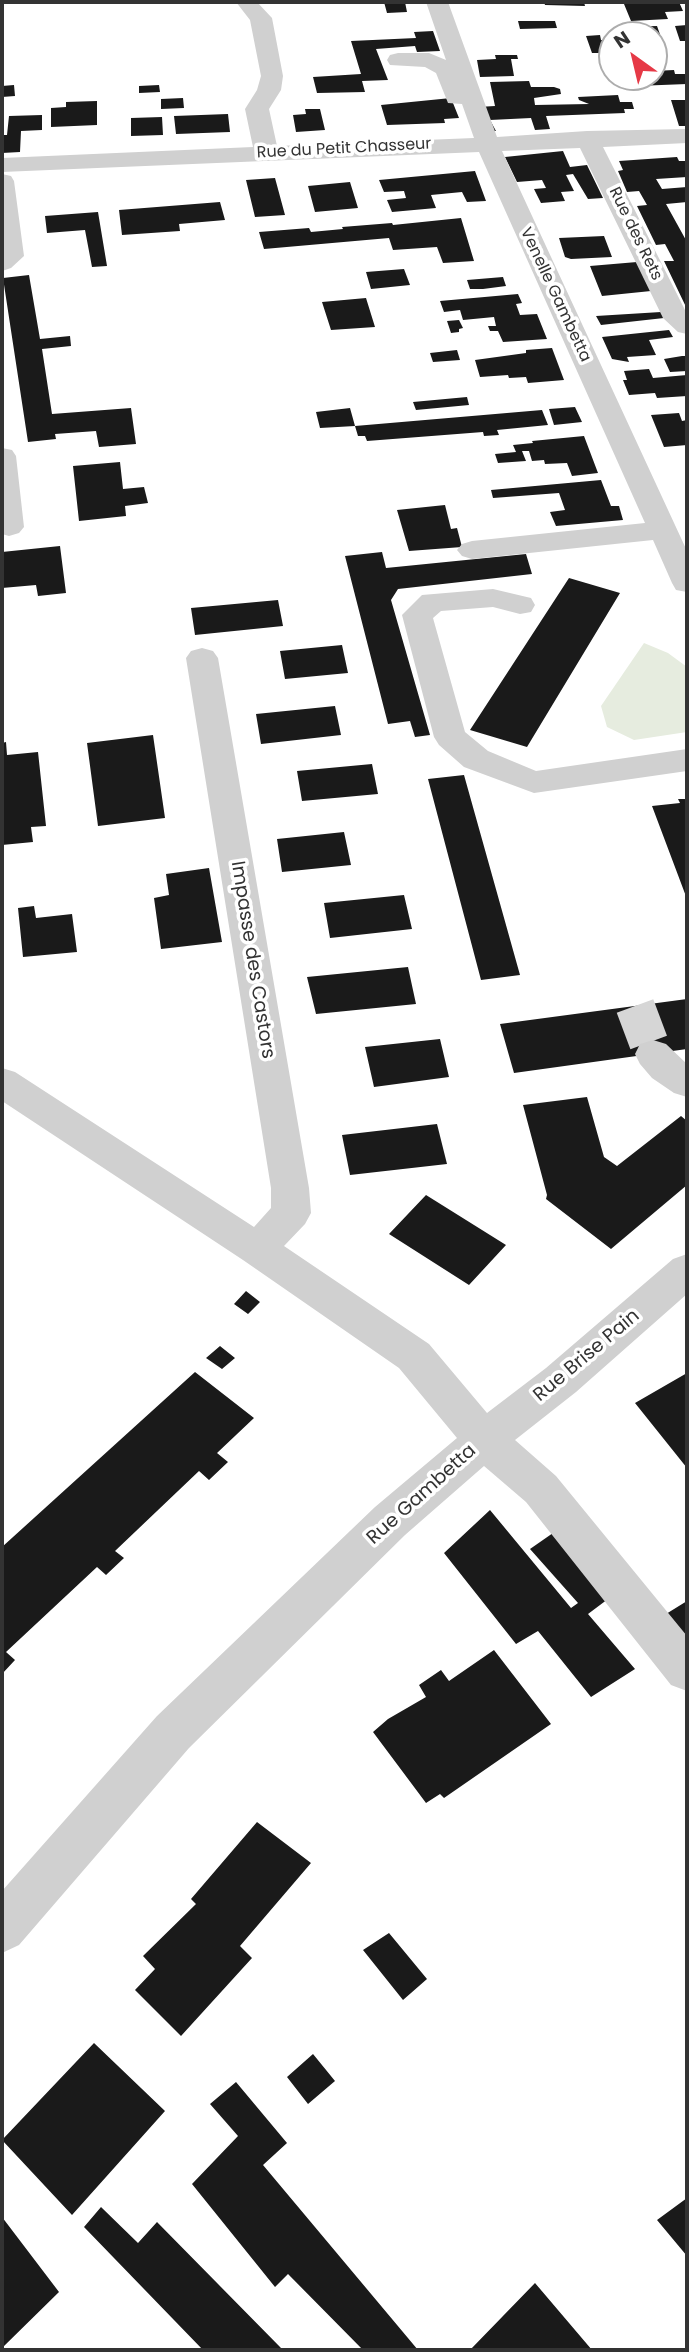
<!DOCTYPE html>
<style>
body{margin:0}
#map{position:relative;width:689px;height:2352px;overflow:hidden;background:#fff;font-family:Poppins,sans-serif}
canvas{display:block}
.frame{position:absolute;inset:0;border:4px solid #333;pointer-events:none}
.north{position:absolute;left:598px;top:21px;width:70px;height:70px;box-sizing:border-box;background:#fff;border:2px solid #adadad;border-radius:50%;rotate:326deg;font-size:19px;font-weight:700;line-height:28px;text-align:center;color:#333}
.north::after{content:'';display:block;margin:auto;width:24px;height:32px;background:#e63946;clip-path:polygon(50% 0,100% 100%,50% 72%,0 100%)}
</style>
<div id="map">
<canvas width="689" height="2352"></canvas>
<div class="frame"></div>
<div class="north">N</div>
</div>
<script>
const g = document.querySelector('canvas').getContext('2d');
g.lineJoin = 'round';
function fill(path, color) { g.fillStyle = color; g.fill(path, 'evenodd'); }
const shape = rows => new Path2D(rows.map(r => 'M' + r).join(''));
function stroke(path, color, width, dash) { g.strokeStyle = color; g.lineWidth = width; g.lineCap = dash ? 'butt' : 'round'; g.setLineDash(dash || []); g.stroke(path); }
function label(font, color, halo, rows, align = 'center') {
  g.font = font + ' Poppins,sans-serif'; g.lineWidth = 7; g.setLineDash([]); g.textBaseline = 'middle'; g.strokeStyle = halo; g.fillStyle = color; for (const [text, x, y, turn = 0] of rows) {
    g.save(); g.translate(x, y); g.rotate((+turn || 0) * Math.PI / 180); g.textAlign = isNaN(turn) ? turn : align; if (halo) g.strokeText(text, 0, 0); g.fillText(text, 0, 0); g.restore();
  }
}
const green = shape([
 [644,643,668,653,687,667,687,732,634,740,607,727,601,706]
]);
const building = shape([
 [384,2,405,2,407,12,387,13],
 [544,2,584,2,585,6,545,5],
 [679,2,683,11,665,12,668,19,631,21,624,4],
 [518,21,555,21,557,28,520,29],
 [687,25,687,41,680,41,675,26],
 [657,26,662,40,654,41,654,35,620,35,617,27],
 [433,31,440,51,417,52,415,46,376,49,388,80,362,81,365,92,317,93,313,77,361,74,351,41,416,38,414,32],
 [600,35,601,40,612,40,612,53,592,53,586,36],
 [495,55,517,55,518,59,511,59,514,76,480,77,477,60,496,59],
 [674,70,675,74,687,74,687,84,636,86,633,77,654,77,654,71],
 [529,81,531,87,554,87,560,89,561,94,534,98,535,105,589,104,579,100,578,97,618,95,620,102,632,102,634,109,624,109,625,113,546,116,550,129,535,130,531,118,490,120,496,131,487,131,478,107,495,106,490,82],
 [14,85,15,96,2,97,2,86],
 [159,85,160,92,139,93,139,86],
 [183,98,184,108,161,109,161,99],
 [451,98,459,118,444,119,445,123,387,125,381,105],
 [671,100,686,100,687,126,679,126],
 [97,101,97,125,51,127,51,108,66,107,66,102],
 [305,109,320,109,325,130,296,132,293,115,306,114],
 [228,114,230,132,176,134,174,116],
 [42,115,42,130,21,131,20,152,2,153,2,135,7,135,9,116],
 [162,117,163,135,131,136,131,118],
 [563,151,570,167,587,165,603,198,588,199,573,174,566,175,574,191,561,192,565,201,541,203,534,189,546,188,542,180,517,182,505,157],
 [677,157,679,161,687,161,687,177,656,179,662,189,687,187,687,202,666,204,687,242,687,309,664,261,674,261,665,244,656,245,637,206,647,205,639,191,627,192,618,171,623,170,619,161],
 [475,171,486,201,467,202,462,192,431,195,436,208,392,212,387,200,406,198,404,191,384,192,379,180],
 [275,178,285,215,255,217,246,180],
 [350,182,358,208,315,212,308,186],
 [220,202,225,220,179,224,180,231,122,235,119,210],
 [98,212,107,266,92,267,85,230,47,233,45,216],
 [461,218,474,261,443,263,437,247,393,250,389,238,264,249,259,232,309,228,311,232,343,229,342,227,392,223,393,225],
 [604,236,612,257,571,259,565,257,559,238],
 [637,262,651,291,602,296,590,266],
 [404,269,410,285,371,289,366,272],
 [29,275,40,339,70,336,71,346,42,349,52,414,131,408,136,444,99,447,96,431,55,434,56,439,28,442,3,278],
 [503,277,506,286,483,289,470,289,467,280],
 [518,294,522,303,516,304,520,315,537,314,547,339,503,342,498,331,490,331,488,326,496,326,494,317,463,320,460,310,444,312,440,301],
 [366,298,375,327,331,330,322,302],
 [661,312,664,318,601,325,596,316],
 [459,320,463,328,459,329,459,332,451,333,447,321],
 [669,330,673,337,649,340,656,355,627,357,629,362,612,359,602,337],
 [552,348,564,380,528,383,526,377,509,378,508,375,480,377,475,360,526,353,526,350],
 [457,350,460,360,433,362,430,353],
 [682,356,687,356,687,371,670,372,664,359],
 [649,369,653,378,687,375,687,396,657,398,655,393,629,395,623,380,627,380,624,371],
 [467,397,469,405,416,410,413,402],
 [575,407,582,422,554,425,549,409],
 [350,408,355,426,542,410,548,425,497,430,499,435,484,436,483,432,367,441,365,436,358,436,355,426,320,428,316,412],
 [679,413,682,421,687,420,687,445,664,447,651,415],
 [584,436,598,473,572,476,567,463,545,464,544,460,532,461,529,451,522,451,526,461,498,463,495,454,516,452,513,445,533,443,532,441],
 [120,462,123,489,144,487,148,503,125,506,126,516,79,521,73,466],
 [601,480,611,506,619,506,623,520,556,526,550,512,565,510,559,493,493,498,491,490],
 [445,505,451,529,457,528,462,547,409,551,397,510],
 [60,546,66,593,38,596,36,585,2,588,2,552],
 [382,552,386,568,526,554,532,574,398,589,391,600,430,735,415,737,410,721,388,724,345,556],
 [569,578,620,593,527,747,470,730],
 [278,600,283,626,195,635,191,608],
 [342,645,348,673,285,679,280,651],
 [335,706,341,735,261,744,256,714],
 [153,735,165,818,98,826,87,743],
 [6,742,7,755,38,752,46,826,31,827,33,842,2,845,2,743],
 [372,764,378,794,302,801,297,771],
 [464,775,520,975,481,980,428,779],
 [678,799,686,799,687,802,687,899,652,806,680,803],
 [344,832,351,865,282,872,277,839],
 [209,868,222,942,161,949,154,898,169,895,166,874],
 [404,895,412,929,330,938,324,903],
 [34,906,36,918,72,914,77,952,23,957,18,908],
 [408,967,416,1004,316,1014,307,977],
 [687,999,687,1049,514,1073,500,1024],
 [440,1039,449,1077,374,1087,365,1047],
 [587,1097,604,1157,617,1166,681,1116,687,1121,687,1185,611,1249,546,1199,547,1195,523,1105],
 [437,1124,447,1164,350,1175,342,1135],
 [426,1195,506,1245,469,1285,389,1234],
 [246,1291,260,1302,248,1314,234,1304],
 [220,1346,235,1358,222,1369,206,1358],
 [195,1372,254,1418,217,1453,228,1462,209,1480,199,1471,115,1551,124,1558,106,1575,97,1567,6,1652,15,1660,2,1674,2,1547],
 [687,1373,687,1468,635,1403],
 [490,1510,571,1608,578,1603,530,1549,553,1533,608,1599,588,1614,635,1669,591,1697,538,1631,516,1644,444,1553],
 [687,1601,687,1640,666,1614],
 [494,1650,551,1724,444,1798,440,1794,426,1803,373,1732,388,1719,426,1697,419,1685,441,1670,449,1681],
 [257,1822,311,1863,240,1946,252,1958,181,2036,135,1990,155,1969,143,1956,196,1904,191,1899],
 [389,1933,427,1979,403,2000,363,1950],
 [94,2043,165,2111,72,2215,2,2140],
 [313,2054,335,2081,308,2104,287,2077],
 [236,2082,287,2143,263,2165,418,2350,363,2350,288,2274,275,2287,192,2184,238,2136,210,2104],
 [687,2198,687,2256,657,2220],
 [101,2207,138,2243,157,2222,281,2348,203,2350,84,2227],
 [2,2217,59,2292,2,2348],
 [535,2283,592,2350,470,2350]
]);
const minorTunnel = shape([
 [635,1006,653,1054]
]);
const minor = shape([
 [236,2,257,2,272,18,283,76,281,90,269,109,277,146,474,138,462,104,448,103,436,73,425,67,390,65,387,60,390,55,398,53,429,53,446,60,426,2,448,2,497,137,587,131,687,129,687,143,603,147,687,314,687,334,678,332,663,318,580,148,502,151,687,551,687,592,676,590,672,583,653,540,472,559,462,556,457,550,462,544,472,541,645,523,479,152,2,172,2,158,253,147,245,109,257,90,261,76,250,20,236,2],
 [2,174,11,176,14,181,24,256,11,268,2,271,2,174],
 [2,448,12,450,16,456,24,527,19,533,9,536,2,534,2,448],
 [493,589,531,598,535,605,531,612,520,614,493,607,441,611,433,618,465,732,488,751,536,771,687,749,687,771,534,793,464,767,439,745,434,737,402,615,422,595,493,589],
 [202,648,213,651,218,658,309,1188,311,1213,305,1224,284,1246,429,1344,487,1413,546,1368,673,1259,687,1254,687,1294,576,1392,515,1440,556,1476,687,1636,687,1691,671,1685,526,1502,484,1466,405,1535,189,1748,19,1945,2,1953,2,1891,157,1716,375,1507,457,1438,399,1368,243,1260,2,1101,2,1068,15,1072,254,1227,271,1208,271,1188,186,658,191,651,202,648],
 [653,1040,666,1044,687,1064,687,1097,674,1093,652,1078,640,1064,635,1054,640,1044,653,1040]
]);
const farStreetnames = [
 ["Rue du Petit Chasseur",344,149,-3],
 ["Rue des Rets",635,234,64],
 ["Venelle Gambetta",555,295,65]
];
const streetNames = [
 ["Impasse des Castors",252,960,81],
 ["Rue Brise Pain",587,1356,-40],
 ["Rue Gambetta",422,1495,-42]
];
fill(green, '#e6ecdf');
fill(building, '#1a1a1a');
stroke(minorTunnel, '#d6d6d6', 39, [39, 19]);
fill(minor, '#d0d0d0');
label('16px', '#333', '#fff', farStreetnames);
label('19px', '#333', '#fff', streetNames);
</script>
